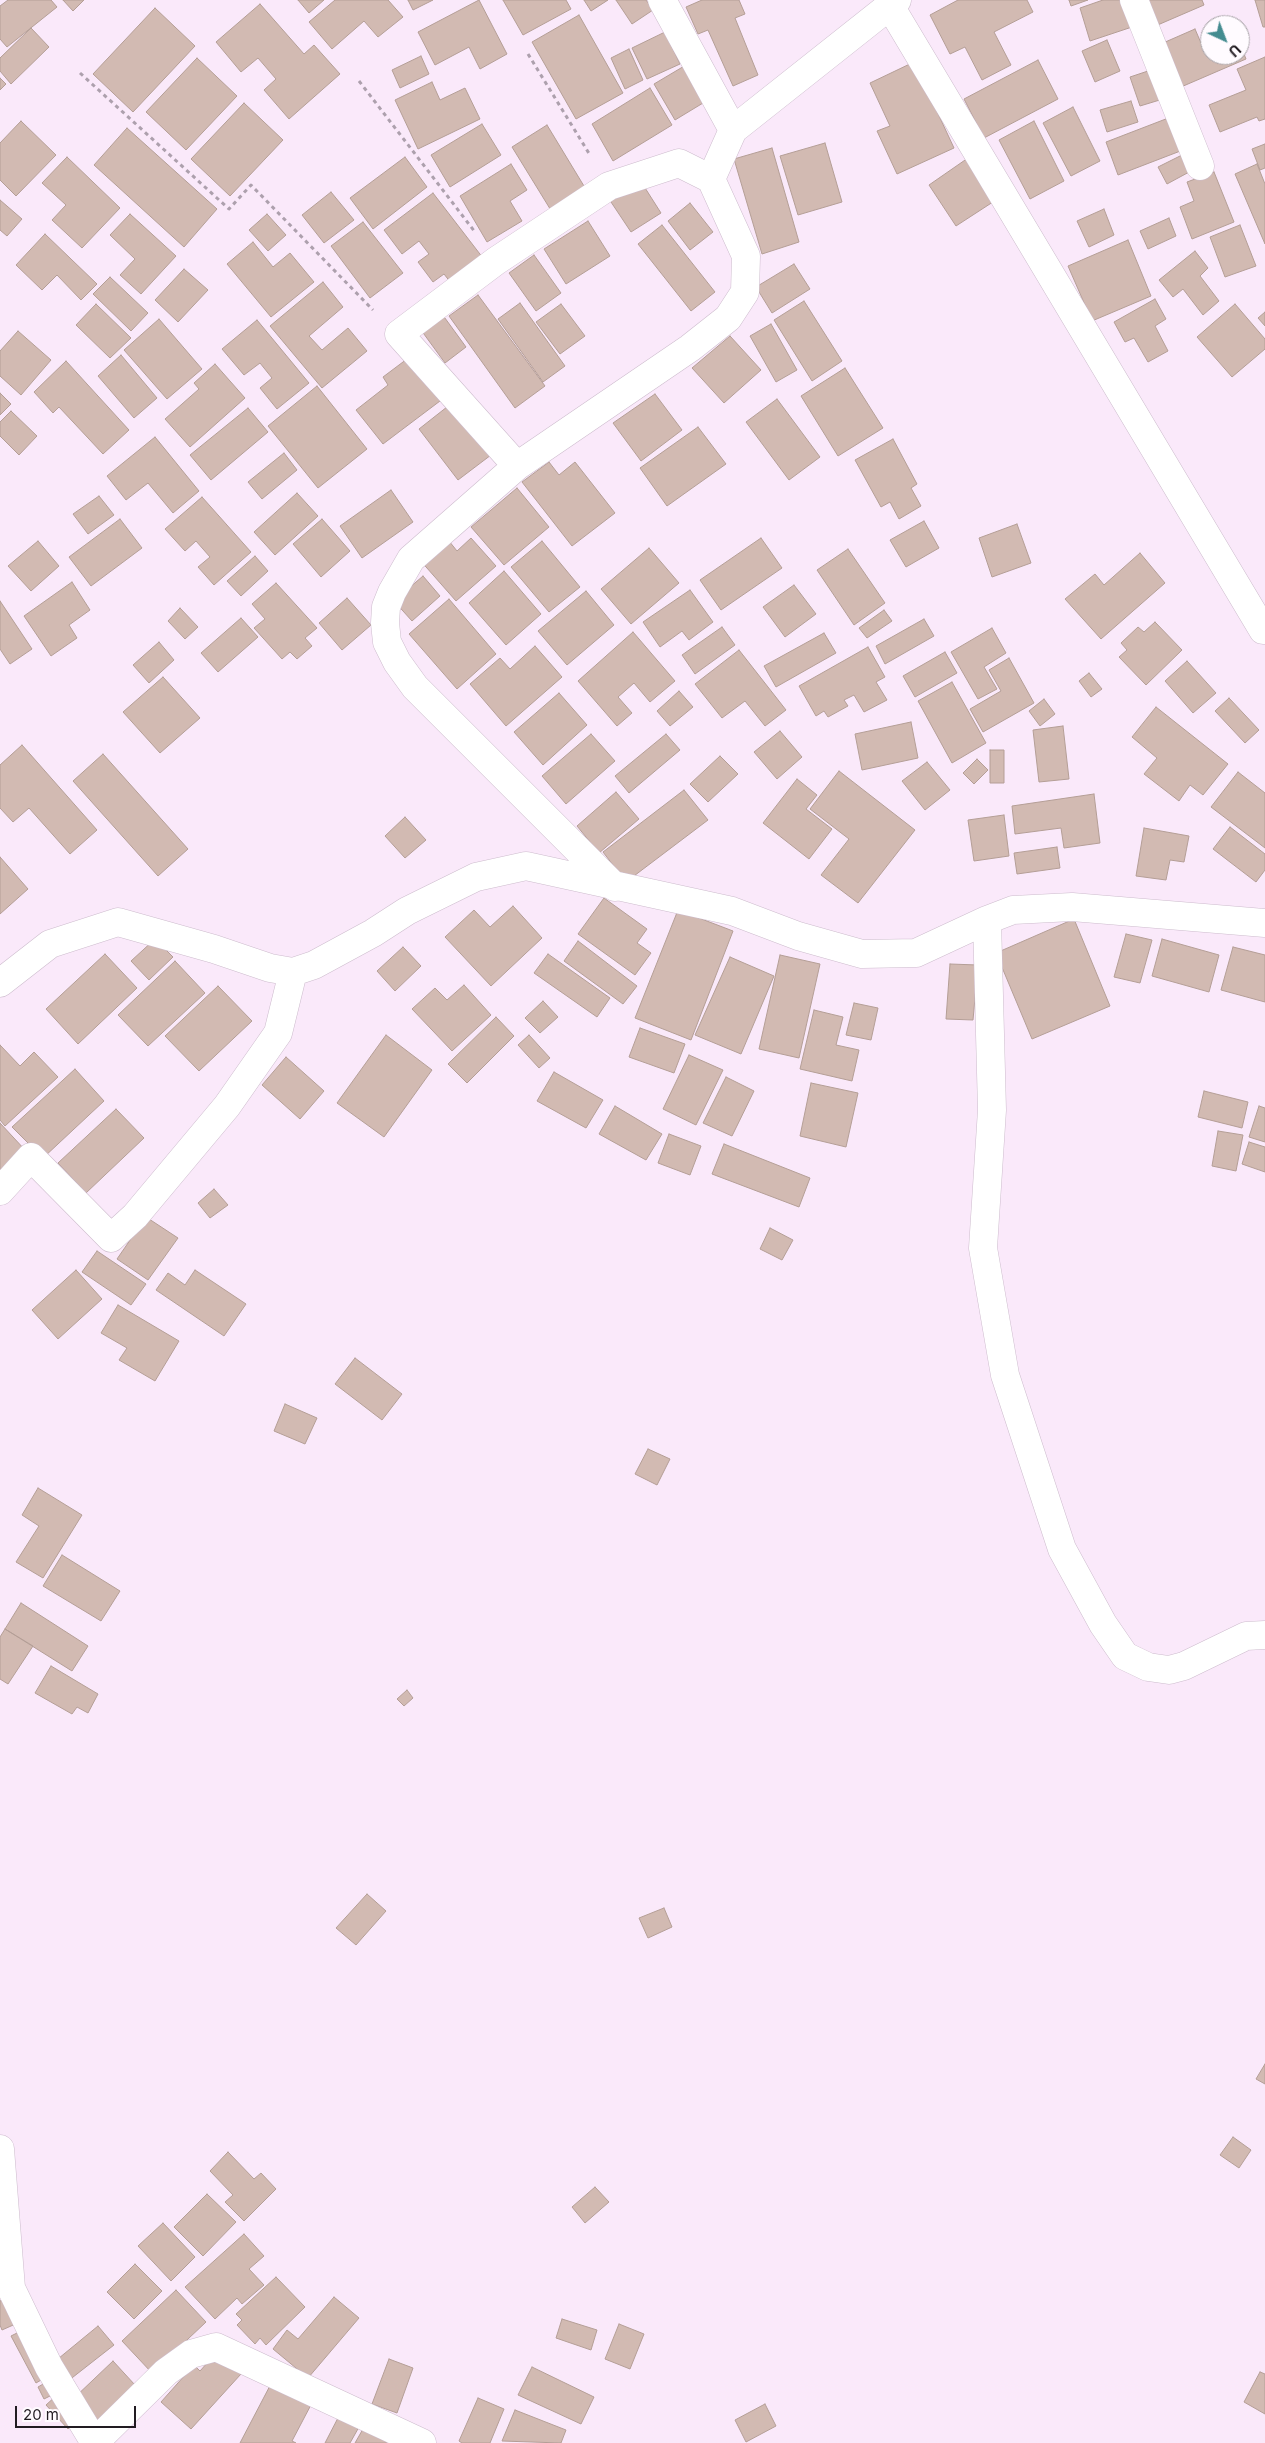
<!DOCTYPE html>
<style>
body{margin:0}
#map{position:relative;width:1265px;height:2443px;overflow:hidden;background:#fae9fa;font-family:Inter,sans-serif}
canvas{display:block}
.north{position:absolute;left:1200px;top:15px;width:50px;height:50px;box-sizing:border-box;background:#fffbff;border:1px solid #a7a2a7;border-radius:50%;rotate:137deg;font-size:14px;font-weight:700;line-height:20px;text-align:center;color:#221c22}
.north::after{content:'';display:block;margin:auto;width:18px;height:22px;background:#448c90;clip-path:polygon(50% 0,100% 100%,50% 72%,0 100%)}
.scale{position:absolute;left:15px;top:2406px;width:121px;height:22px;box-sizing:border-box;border:2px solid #221c22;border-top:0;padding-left:6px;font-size:15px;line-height:18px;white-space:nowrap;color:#221c22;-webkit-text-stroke:4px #fffbff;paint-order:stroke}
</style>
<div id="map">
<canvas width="1265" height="2443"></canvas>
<div class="north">U</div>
<div class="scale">20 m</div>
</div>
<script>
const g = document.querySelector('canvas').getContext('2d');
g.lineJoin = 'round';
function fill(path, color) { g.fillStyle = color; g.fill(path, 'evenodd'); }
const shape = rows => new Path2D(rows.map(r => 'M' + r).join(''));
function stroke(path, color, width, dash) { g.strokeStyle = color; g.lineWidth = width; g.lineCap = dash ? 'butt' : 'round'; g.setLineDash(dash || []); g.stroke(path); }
const building = shape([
 [8,0,51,0,57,7,7,47,0,39,0,6,8,0],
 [63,0,84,0,73,11,63,0],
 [298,0,324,0,309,13,298,0],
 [335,0,388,0,403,17,378,37,364,21,332,49,309,22,335,0],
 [408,0,433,0,413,10,408,0],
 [479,0,507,54,480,69,469,47,435,65,418,32,479,0],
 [503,0,566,0,571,9,523,35,503,0],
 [584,0,608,0,591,11,584,0],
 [616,0,646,0,653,10,632,24,616,0],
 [702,0,739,0,745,14,735,18,758,75,733,86,708,30,698,34,686,7,702,0],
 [958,0,1027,0,1033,12,994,32,1011,65,982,80,965,47,950,54,930,15,958,0],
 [1069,0,1088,0,1071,6,1069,0],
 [1103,0,1126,0,1135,26,1090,41,1080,8,1103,0],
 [1142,0,1202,0,1204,5,1153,27,1142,0],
 [1255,0,1265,0,1265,27,1263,27,1255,0],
 [260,4,304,54,314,45,340,74,289,119,264,90,276,79,258,58,241,72,216,42,260,4],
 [155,8,195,46,133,112,93,74,155,8],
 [579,15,623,93,576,119,532,42,579,15],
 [31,28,49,47,11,84,0,71,0,58,31,28],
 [1195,29,1201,43,1210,39,1210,55,1240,55,1240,44,1246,59,1181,87,1163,43,1195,29],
 [665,32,680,64,647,79,632,48,665,32],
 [1107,40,1120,71,1095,82,1082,51,1107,40],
 [629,49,643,80,625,89,611,58,629,49],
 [421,56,429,74,400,88,392,70,421,56],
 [1265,57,1265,119,1259,121,1257,117,1220,132,1209,105,1246,90,1237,69,1265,57],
 [197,58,237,96,186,150,146,112,197,58],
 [1038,60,1058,99,984,138,964,99,1038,60],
 [914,62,954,148,897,174,877,131,890,126,870,83,914,62],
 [686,65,708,100,675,120,654,84,686,65],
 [1154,69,1163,99,1140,106,1130,77,1154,69],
 [0,78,6,84,0,90,0,78],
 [432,82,440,100,465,88,480,119,418,149,395,100,432,82],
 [650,88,672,125,613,161,592,124,650,88],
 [1131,101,1138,122,1107,132,1100,110,1131,101],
 [244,103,283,140,230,196,191,159,244,103],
 [1073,107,1100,161,1071,176,1043,123,1073,107],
 [1171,117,1183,150,1118,175,1106,142,1171,117],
 [21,121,56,155,16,196,0,180,0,143,21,121],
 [1034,121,1064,181,1030,199,999,140,1034,121],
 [482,124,501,155,450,187,431,155,482,124],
 [547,125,587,191,552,212,512,147,547,125],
 [127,128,217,209,184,247,94,165,127,128],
 [825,143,842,202,798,215,780,156,825,143],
 [1265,144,1265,168,1260,170,1252,149,1265,144],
 [772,148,799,242,762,254,734,159,772,148],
 [1182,155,1191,171,1167,184,1158,167,1182,155],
 [67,157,120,208,82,248,52,220,66,205,42,183,67,157],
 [405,157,427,187,373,229,350,198,405,157],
 [968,158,996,200,956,226,929,185,968,158],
 [511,164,527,190,510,201,522,221,487,242,460,196,511,164],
 [1257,164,1265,184,1265,244,1235,174,1257,164],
 [1214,172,1234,222,1192,239,1180,207,1194,201,1187,182,1214,172],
 [640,180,661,213,631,232,609,199,640,180],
 [331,192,354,220,324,243,302,215,331,192],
 [433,193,483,258,451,283,444,274,433,282,418,262,429,254,419,241,402,254,384,230,433,193],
 [0,200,22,219,7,236,0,230,0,200],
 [690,203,713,232,690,250,668,221,690,203],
 [1104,209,1114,235,1089,247,1077,221,1104,209],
 [130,214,176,256,141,294,120,275,135,259,110,235,130,214],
 [267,214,286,235,268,251,249,230,267,214],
 [1169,218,1176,236,1148,249,1140,231,1169,218],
 [588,221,610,256,566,284,544,249,588,221],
 [363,222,403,273,370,298,331,246,363,222],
 [662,225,715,292,691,311,638,244,662,225],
 [1240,225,1256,266,1225,277,1210,237,1240,225],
 [45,234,97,284,81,300,57,275,42,290,16,265,45,234],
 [1128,240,1151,296,1092,321,1068,266,1128,240],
 [253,242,273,267,290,253,314,282,271,317,227,264,253,242],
 [1195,251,1208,268,1200,276,1219,301,1203,315,1183,289,1173,297,1159,280,1195,251],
 [534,255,561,293,536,311,509,273,534,255],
 [794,264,810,289,772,313,756,287,794,264],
 [184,269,208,290,178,322,155,300,184,269],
 [110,277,148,313,131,331,93,294,110,277],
 [323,282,343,307,309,336,322,350,348,328,367,351,322,388,270,326,323,282],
 [478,295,545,386,515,408,449,316,478,295],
 [1155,299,1166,319,1155,326,1168,351,1148,362,1134,338,1125,342,1114,322,1155,299],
 [804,301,842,361,812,381,774,320,804,301],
 [520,303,565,366,543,382,498,319,520,303],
 [96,304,131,338,110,358,76,325,96,304],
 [561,304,585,336,560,354,536,322,561,304],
 [1235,304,1265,339,1265,349,1232,377,1197,337,1235,304],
 [1265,312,1265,326,1258,318,1265,312],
 [442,314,466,347,445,363,421,330,442,314],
 [159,319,202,369,167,399,124,350,159,319],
 [257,320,309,383,277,409,260,388,272,378,260,363,244,375,222,349,257,320],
 [771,324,797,370,776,382,750,336,771,324],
 [18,331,51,360,21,395,0,376,0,351,18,331],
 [730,336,761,370,724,403,692,368,730,336],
 [121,355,157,398,134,418,98,376,121,355],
 [407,359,440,401,383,444,356,410,388,385,383,377,407,359],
 [66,361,129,430,103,454,59,407,53,413,34,392,66,361],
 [215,364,245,398,190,447,165,419,199,389,194,383,215,364],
 [845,368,883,428,838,456,801,396,845,368],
 [317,386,367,449,318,488,268,426,317,386],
 [0,393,11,404,0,415,0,393],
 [655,394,682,430,641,461,613,423,655,394],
 [777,399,820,457,789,480,746,422,777,399],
 [452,403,491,455,458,480,419,429,452,403],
 [248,408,268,432,211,480,190,455,248,408],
 [11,411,37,436,19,455,0,436,0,422,11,411],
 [698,427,726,464,667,506,640,468,698,427],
 [155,437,199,491,173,513,148,483,126,500,107,476,155,437],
 [893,439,917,484,911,488,921,506,899,519,890,502,881,507,855,460,893,439],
 [284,453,297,470,262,499,248,482,284,453],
 [549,462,559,475,575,462,615,513,572,546,522,482,549,462],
 [517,488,549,527,504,565,471,527,517,488],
 [391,490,413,522,362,558,340,526,391,490],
 [297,493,318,516,275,555,254,532,297,493],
 [99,496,114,515,88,534,73,514,99,496],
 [202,497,251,552,214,585,198,567,210,557,196,541,185,551,165,529,202,497],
 [120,519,142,548,91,586,69,557,120,519],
 [322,519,350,551,321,577,293,544,322,519],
 [924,521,939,548,906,567,890,540,924,521],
 [1017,524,1031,563,992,577,979,538,1017,524],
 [445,536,457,551,471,538,496,566,456,601,419,559,445,536],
 [761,538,782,568,721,610,700,580,761,538],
 [38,541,59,566,31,591,8,566,38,541],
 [542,541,580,587,549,612,511,567,542,541],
 [649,548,679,583,631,624,601,589,649,548],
 [848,549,885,603,854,625,817,570,848,549],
 [1140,553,1165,583,1101,639,1065,599,1095,574,1104,585,1140,553],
 [255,556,268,571,241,596,227,581,255,556],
 [504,571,541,614,506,645,469,603,504,571],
 [423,576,440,596,412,621,394,601,423,576],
 [72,582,90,610,69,625,77,638,51,656,24,616,72,582],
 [276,583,317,628,305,638,312,646,297,659,290,652,282,659,254,628,265,619,252,604,276,583],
 [794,585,816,614,785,637,763,607,794,585],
 [690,590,713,622,689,640,682,631,660,647,643,622,690,590],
 [586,591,614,625,567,665,538,631,586,591],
 [347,598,371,625,342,650,319,623,347,598],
 [449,599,496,654,457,689,409,634,449,599],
 [0,601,32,649,10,664,0,649,0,601],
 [180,608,198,627,185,639,168,621,180,608],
 [884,610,892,621,867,638,859,628,884,610],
 [241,618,258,637,218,672,201,653,241,618],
 [924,619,934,636,885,664,876,646,924,619],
 [1155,622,1182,650,1146,685,1119,657,1127,650,1121,643,1138,627,1144,632,1155,622],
 [722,627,735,645,695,674,682,655,722,627],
 [992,628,1006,653,984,667,997,689,978,699,951,652,992,628],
 [633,632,675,681,650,702,634,683,618,697,632,713,617,726,578,681,633,632],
 [824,633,836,653,776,687,764,666,824,633],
 [159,642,174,660,149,683,133,665,159,642],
 [535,646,562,677,506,726,470,684,500,658,510,669,535,646],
 [868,647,885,677,876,682,887,700,864,712,854,695,844,700,848,706,828,717,824,711,816,716,799,686,868,647],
 [739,650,786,710,765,726,745,701,722,718,695,684,739,650],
 [945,652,957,673,915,697,903,676,945,652],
 [1009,658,1034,703,983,732,970,709,1001,691,989,670,1009,658],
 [1187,661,1216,693,1193,713,1165,681,1187,661],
 [1089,673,1102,689,1091,697,1079,681,1089,673],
 [163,677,200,718,160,753,123,712,163,677],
 [952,682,986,743,952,763,918,701,952,682],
 [679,691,693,707,670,726,657,711,679,691],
 [559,693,587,725,543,765,514,732,559,693],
 [1229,698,1259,730,1245,743,1215,711,1229,698],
 [1044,699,1055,714,1040,726,1029,711,1044,699],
 [1156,707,1228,764,1203,795,1190,785,1179,801,1144,774,1157,758,1132,737,1156,707],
 [911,722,918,758,862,770,855,734,911,722],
 [1063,726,1069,779,1039,782,1033,730,1063,726],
 [780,731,802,757,777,779,754,752,780,731],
 [591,734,615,761,566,804,542,776,591,734],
 [666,734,680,750,629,793,615,776,666,734],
 [22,745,97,830,70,854,29,808,13,822,0,808,0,765,22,745],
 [990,750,1004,750,1004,783,990,783,990,750],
 [103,754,188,849,158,876,73,781,103,754],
 [720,756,738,774,708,802,690,784,720,756],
 [977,759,988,770,974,784,963,773,977,759],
 [927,762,950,790,925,810,902,781,927,762],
 [839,771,915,830,858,903,821,875,849,839,810,809,839,771],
 [1238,772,1265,793,1265,848,1211,807,1238,772],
 [797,779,817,795,806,809,832,829,809,859,763,823,797,779],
 [684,790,708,820,626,882,603,852,684,790],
 [616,792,639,819,599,853,577,826,616,792],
 [1094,794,1100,843,1064,848,1061,828,1015,834,1012,806,1094,794],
 [1004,815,1009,856,974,861,968,820,1004,815],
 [405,817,426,840,405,858,385,836,405,817],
 [1230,827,1265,854,1265,870,1256,882,1213,849,1230,827],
 [1144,828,1189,836,1184,862,1170,860,1166,880,1136,876,1144,828],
 [1057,847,1060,868,1017,874,1014,853,1057,847],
 [0,857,28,889,0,914,0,857],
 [604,898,647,929,637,943,651,953,635,975,578,934,604,898],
 [513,906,542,938,491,986,445,937,474,910,490,927,513,906],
 [678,910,733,931,691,1040,635,1018,678,910],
 [1074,919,1110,1006,1032,1039,996,953,1074,919],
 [1126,934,1152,940,1140,983,1114,977,1126,934],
 [155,939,173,957,149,980,131,961,155,939],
 [1162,939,1219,955,1209,992,1152,976,1162,939],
 [578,941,637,986,623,1004,564,961,578,941],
 [403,947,421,966,395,991,377,971,403,947],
 [1233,947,1265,955,1265,1002,1221,990,1233,947],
 [105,954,137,988,78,1044,46,1009,105,954],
 [548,954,610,998,597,1017,534,973,548,954],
 [780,955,820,964,799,1058,759,1049,780,955],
 [730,957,774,976,741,1054,695,1035,730,957],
 [175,961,205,993,148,1046,118,1015,175,961],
 [950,964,978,965,973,1020,946,1019,950,964],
 [464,985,491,1015,452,1051,412,1009,435,988,447,1000,464,985],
 [218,986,252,1021,199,1071,165,1036,218,986],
 [543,1001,558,1017,540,1033,525,1018,543,1001],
 [854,1003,878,1008,871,1040,846,1035,854,1003],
 [814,1010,843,1017,836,1045,859,1050,852,1081,800,1069,814,1010],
 [496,1017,514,1036,467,1083,448,1064,496,1017],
 [640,1028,685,1044,674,1073,629,1057,640,1028],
 [386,1035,432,1070,384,1137,337,1103,386,1035],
 [529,1035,550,1058,539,1068,518,1045,529,1035],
 [0,1045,20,1066,34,1052,58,1077,5,1126,0,1120,0,1045],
 [689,1055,723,1070,696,1125,663,1109,689,1055],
 [286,1057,324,1091,300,1119,262,1085,286,1057],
 [75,1069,104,1101,43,1158,12,1127,75,1069],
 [554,1072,603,1100,586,1128,537,1101,554,1072],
 [726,1077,754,1091,732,1136,703,1123,726,1077],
 [811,1083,858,1093,846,1147,800,1136,811,1083],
 [1204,1091,1248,1102,1242,1128,1198,1117,1204,1091],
 [615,1106,662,1134,646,1160,599,1134,615,1106],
 [1259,1106,1265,1108,1265,1142,1249,1137,1259,1106],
 [116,1109,144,1138,86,1193,58,1163,116,1109],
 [0,1123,26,1151,0,1175,0,1123],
 [1218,1131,1243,1135,1236,1171,1212,1166,1218,1131],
 [669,1134,701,1146,690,1175,658,1163,669,1134],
 [1249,1142,1265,1147,1265,1172,1242,1164,1249,1142],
 [724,1144,810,1178,799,1207,712,1174,724,1144],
 [214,1189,228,1205,210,1218,198,1203,214,1189],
 [146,1217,178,1238,148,1280,117,1259,146,1217],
 [770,1228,793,1240,782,1260,760,1249,770,1228],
 [97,1251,146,1284,131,1305,82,1272,97,1251],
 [76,1270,102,1299,58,1339,32,1310,76,1270],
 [195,1270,246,1304,224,1336,156,1290,168,1273,185,1285,195,1270],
 [118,1305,179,1341,155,1381,119,1360,127,1348,101,1333,118,1305],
 [355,1358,402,1394,382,1420,335,1384,355,1358],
 [285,1404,317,1418,305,1444,274,1431,285,1404],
 [648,1449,670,1459,657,1485,635,1474,648,1449],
 [38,1488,82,1515,43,1578,16,1562,39,1526,22,1515,38,1488],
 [62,1555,120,1591,101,1621,43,1586,62,1555],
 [21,1603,88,1646,72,1671,5,1629,21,1603],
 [5,1629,33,1646,8,1684,0,1679,0,1637,5,1629],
 [51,1666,98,1694,88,1713,77,1707,72,1714,35,1693,51,1666],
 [407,1690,413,1698,404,1706,397,1699,407,1690],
 [367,1894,386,1911,356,1945,336,1928,367,1894],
 [664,1908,672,1927,648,1938,639,1918,664,1908],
 [1265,2064,1265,2084,1256,2079,1265,2064],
 [1233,2137,1251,2150,1239,2168,1220,2155,1233,2137],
 [228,2152,254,2179,261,2173,276,2189,244,2221,225,2202,233,2195,210,2171,228,2152],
 [595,2187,609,2202,585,2223,572,2207,595,2187],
 [207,2194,236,2222,203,2256,174,2227,207,2194],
 [163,2223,195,2257,171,2281,138,2246,163,2223],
 [244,2234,264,2256,249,2269,264,2285,242,2304,237,2298,215,2319,185,2287,244,2234],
 [135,2264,162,2291,134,2319,107,2292,135,2264],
 [276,2277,305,2307,266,2345,260,2338,255,2344,237,2325,242,2320,236,2314,276,2277],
 [176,2290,206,2322,152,2373,122,2341,176,2290],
 [8,2297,20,2322,2,2330,0,2325,0,2301,8,2297],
 [334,2297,359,2318,308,2378,273,2349,287,2330,298,2339,334,2297],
 [562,2319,597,2330,591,2350,556,2338,562,2319],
 [619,2324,644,2334,630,2369,605,2359,619,2324],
 [98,2326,114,2345,68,2381,53,2363,98,2326],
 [23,2330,48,2376,36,2383,11,2336,23,2330],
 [217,2352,241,2374,191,2429,161,2402,194,2365,200,2371,217,2352],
 [389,2359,413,2368,397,2413,372,2404,389,2359],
 [113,2361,135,2385,95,2423,73,2399,113,2361],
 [532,2367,594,2397,581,2424,518,2395,532,2367],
 [1260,2372,1265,2374,1265,2414,1244,2402,1260,2372],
 [52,2379,58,2392,44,2399,38,2387,52,2379],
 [273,2380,313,2401,292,2441,296,2443,240,2443,273,2380],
 [57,2395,79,2418,68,2429,46,2405,57,2395],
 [478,2398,504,2409,490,2443,462,2443,459,2441,478,2398],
 [765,2404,776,2426,746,2442,735,2420,765,2404],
 [515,2410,566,2430,561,2443,502,2441,515,2410],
 [339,2416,359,2427,350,2443,325,2443,339,2416],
 [367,2422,390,2435,386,2443,355,2443,367,2422]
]);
const path = shape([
 [528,54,590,155],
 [80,73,229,209,251,185,373,310],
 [359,81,475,232]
]);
const street = shape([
 [662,0,733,130],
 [1134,0,1200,166],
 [890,6,1263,630],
 [517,466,399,334,496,261,609,186,679,163,711,179],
 [615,887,415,687,397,662,387,642,385,623,386,607,392,592,411,559,517,466,690,348,728,318,745,292,746,256,711,179,733,130,897,0],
 [987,920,992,1110,983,1248,1005,1375,1062,1549,1103,1624,1125,1656,1148,1667,1169,1670,1184,1666,1246,1636,1265,1635],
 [0,983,50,944,118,922,214,949,270,968,293,972,314,965,373,933,407,911,476,877,526,866,732,911,798,936,862,954,916,953,987,920,1013,910,1072,907,1265,923],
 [0,1191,31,1157,111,1238,135,1216,227,1106,278,1033,293,972],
 [95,2442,166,2372,191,2354,216,2347,422,2443]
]);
const primary = shape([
 [0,2149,11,2288,49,2367,95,2443]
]);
fill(building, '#d2bab2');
stroke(building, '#b49e96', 1);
stroke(street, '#cdbccd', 29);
stroke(primary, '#cdbccd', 29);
stroke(path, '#ada0ad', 3, [4, 4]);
stroke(street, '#fff', 28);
stroke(primary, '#fff', 28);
</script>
